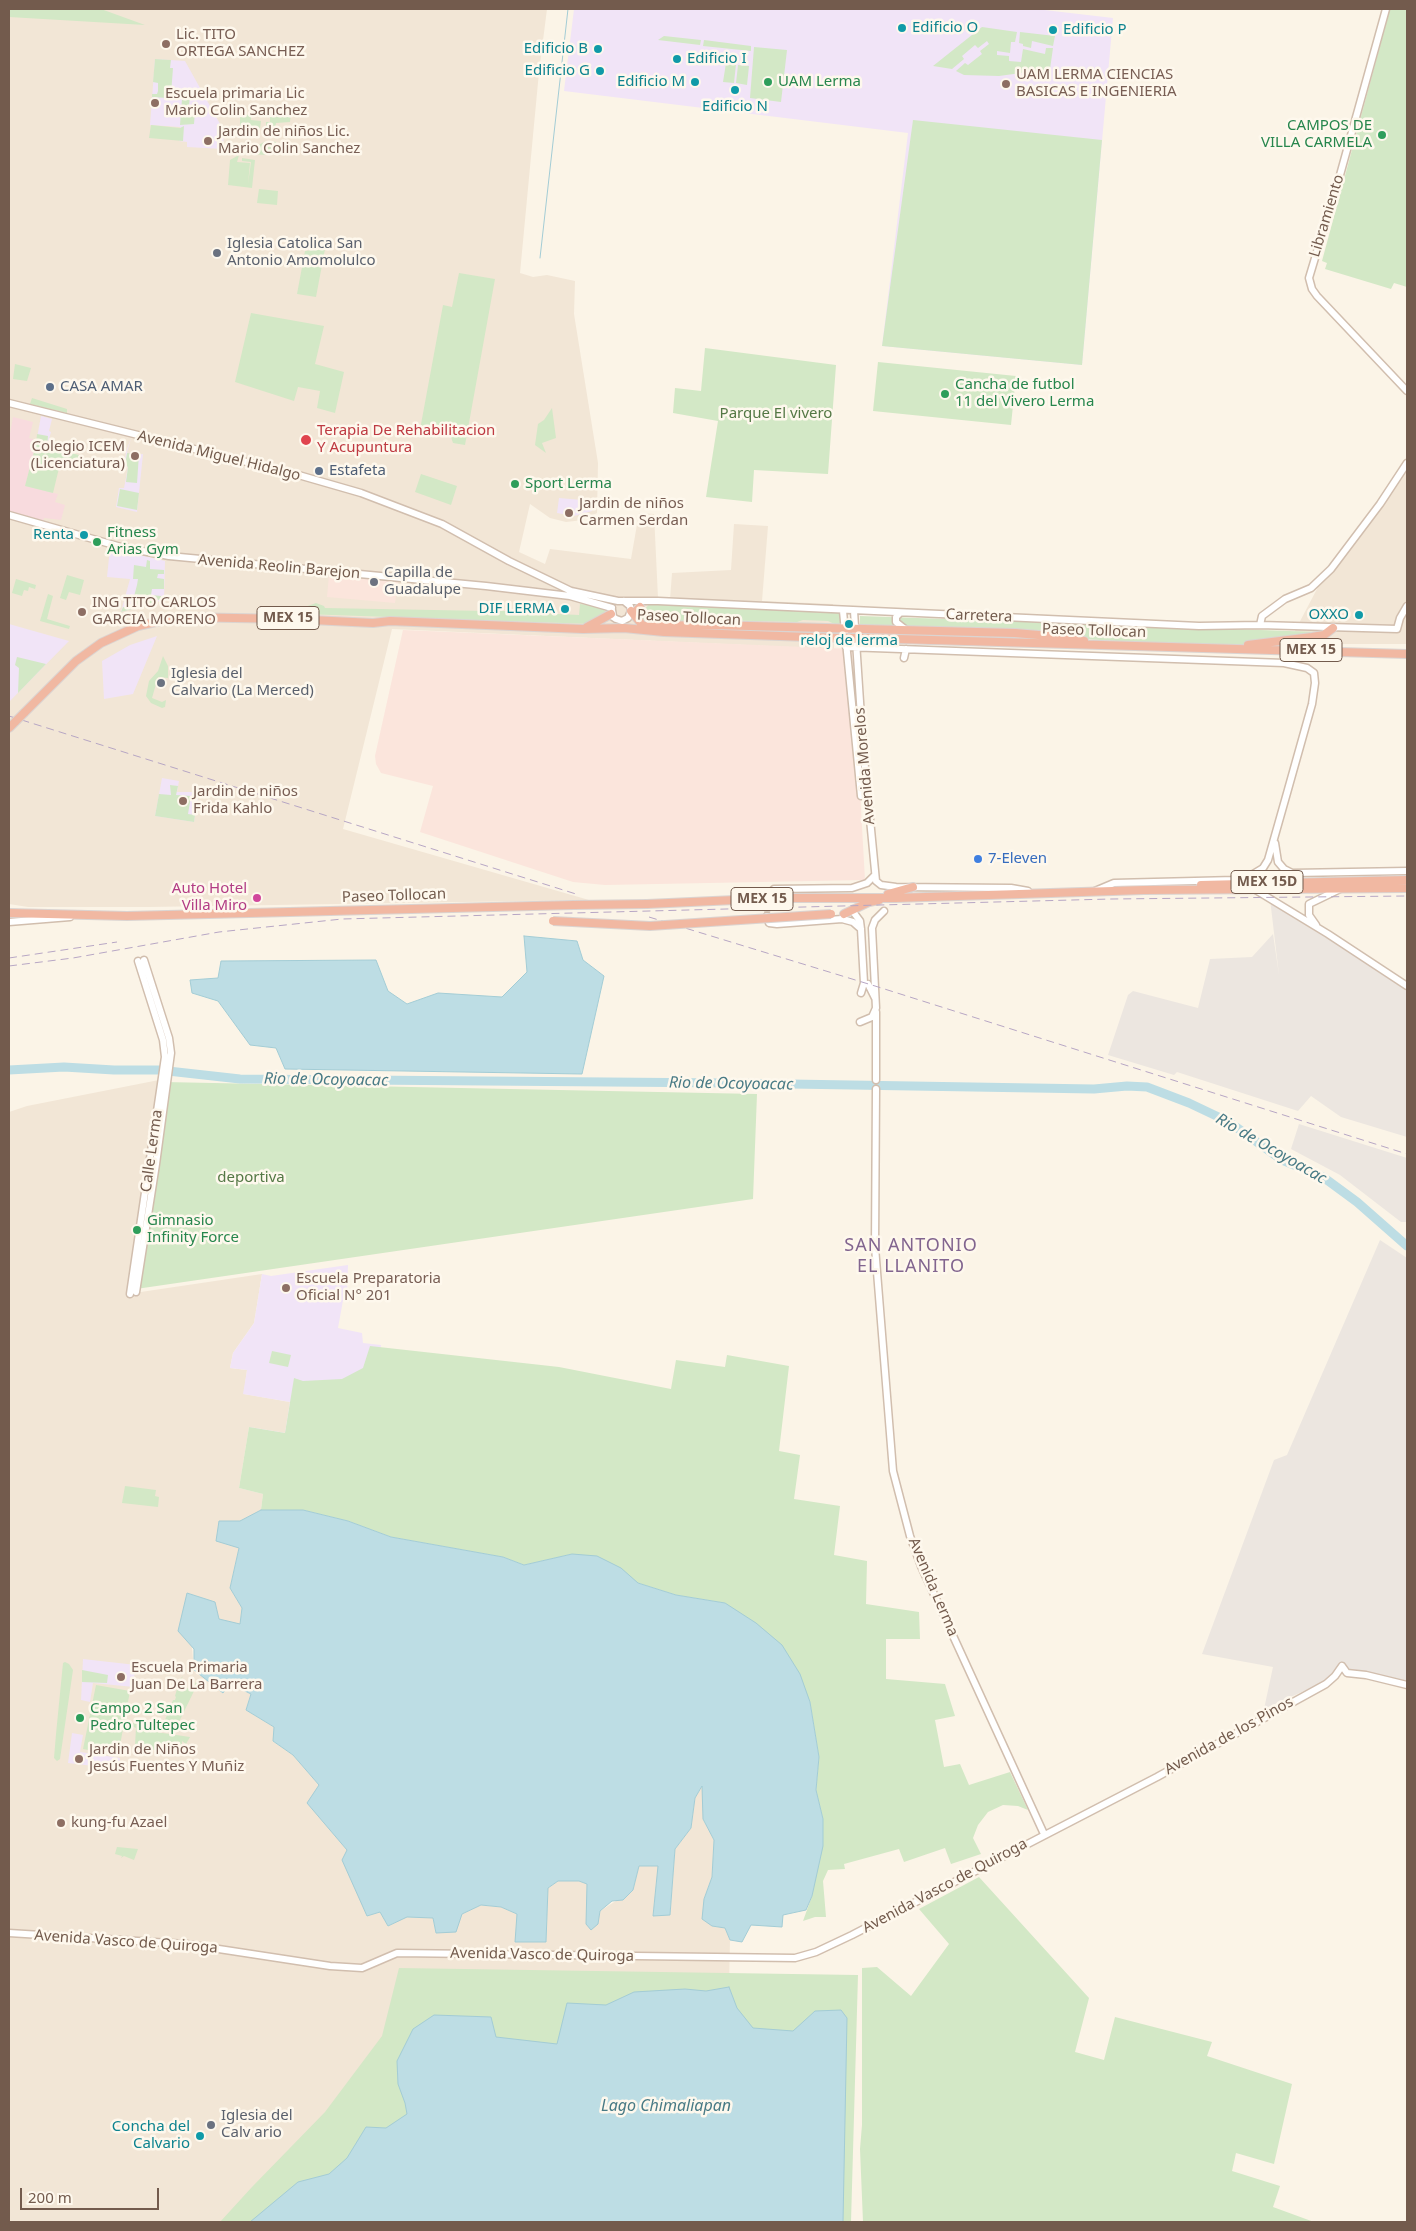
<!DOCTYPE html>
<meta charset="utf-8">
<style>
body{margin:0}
#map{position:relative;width:1416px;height:2231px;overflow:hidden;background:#fbf4e7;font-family:"Noto Sans",sans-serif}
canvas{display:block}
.frame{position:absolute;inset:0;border:10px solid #735b4d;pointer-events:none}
.scale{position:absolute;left:20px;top:2188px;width:139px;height:22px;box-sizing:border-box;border:2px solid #735b4d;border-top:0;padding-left:6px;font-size:15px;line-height:18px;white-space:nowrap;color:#735b4d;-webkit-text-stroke:4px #fef8ed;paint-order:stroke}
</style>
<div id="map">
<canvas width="1416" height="2231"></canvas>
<div class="frame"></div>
<div class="scale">200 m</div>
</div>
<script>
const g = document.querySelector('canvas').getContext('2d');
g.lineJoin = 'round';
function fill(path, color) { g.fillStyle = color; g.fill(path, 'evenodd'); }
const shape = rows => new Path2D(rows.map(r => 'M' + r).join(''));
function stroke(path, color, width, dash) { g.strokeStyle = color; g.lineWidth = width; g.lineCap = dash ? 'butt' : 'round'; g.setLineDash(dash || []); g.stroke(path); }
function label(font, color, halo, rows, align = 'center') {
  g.font = font + ' "Noto Sans",sans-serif'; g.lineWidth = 5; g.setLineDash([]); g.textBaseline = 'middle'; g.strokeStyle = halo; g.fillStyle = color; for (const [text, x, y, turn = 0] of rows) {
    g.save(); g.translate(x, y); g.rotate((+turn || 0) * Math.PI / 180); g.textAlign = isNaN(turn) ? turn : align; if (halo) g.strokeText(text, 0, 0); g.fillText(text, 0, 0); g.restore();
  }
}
const residential = shape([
 [9,9,547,9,539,72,520,273,533,277,547,275,575,281,574,314,598,463,597,513,583,520,566,522,550,518,530,504,519,552,545,564,550,549,631,559,639,513,654,514,658,598,670,600,672,573,731,570,734,524,768,526,762,601,833,604,834,649,392,629,343,829,589,900,149,907,28,907,9,904],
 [1407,466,1407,644,1288,644,1327,570],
 [159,1080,134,1293,262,1274,254,1323,233,1353,230,1368,247,1370,244,1394,290,1402,285,1433,249,1427,239,1488,263,1494,261,1510,240,1522,219,1521,239,1548,230,1588,242,1608,240,1625,219,1619,214,1602,187,1593,194,1670,223,1692,229,1683,251,1694,246,1710,274,1727,273,1741,293,1755,319,1785,308,1803,347,1850,367,1916,380,1912,388,1926,406,1917,433,1918,436,1933,462,1914,481,1905,501,1907,517,1914,546,1942,548,1888,558,1881,579,1881,588,1884,598,1924,600,1911,633,1890,639,1866,659,1866,653,1915,670,1915,675,1849,691,1828,695,1798,703,1785,703,1819,714,1840,712,1877,704,1899,712,1926,725,1927,730,1940,729,1987,250,2222,9,2222,9,1112,27,1106]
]);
const commercial = shape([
 [329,575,398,582,395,603,327,597],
 [403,630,852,649,865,880,605,885,573,882,420,832,433,786,381,773,376,764,375,756]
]);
const industrial = shape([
 [1270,899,1407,991,1407,1137,1341,1117,1311,1096,1298,1111,1177,1072,1174,1075,1108,1055,1128,995,1133,991,1198,1008,1210,959,1252,957,1273,934,1279,975],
 [1299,1124,1407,1158,1407,1222,1401,1222,1340,1175,1291,1149],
 [1380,1240,1407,1258,1407,1681,1355,1671,1346,1672,1264,1709,1273,1667,1202,1654,1274,1460,1287,1455]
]);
const education = shape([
 [574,9,1036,9,1113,18,1082,365,882,346,908,133,564,91],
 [155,59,185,61,224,131,223,149,187,147,187,142,179,141,180,127,150,125],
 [41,416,52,419,49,431,51,432,47,447,36,443],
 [131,438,127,452,129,455,143,454,137,512,116,507,119,488,124,488,128,467,124,466,126,452],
 [559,498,593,501,592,511,574,516,557,513],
 [110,548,165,561,164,600,121,612,130,579,107,577],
 [9,624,69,641,9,702],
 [157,636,133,694,104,699,102,661,130,645],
 [162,778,179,781,177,792,199,792,194,822,155,816],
 [348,1265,347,1295,344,1295,338,1328,362,1333,363,1343,381,1345,376,1384,413,1501,249,1427,285,1433,290,1402,243,1394,247,1370,230,1368,233,1353,254,1323,262,1274,271,1276],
 [83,1659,136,1665,133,1683,134,1687,93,1683,90,1702,81,1700],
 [72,1733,83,1735,80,1752,120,1758,118,1769,68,1763]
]);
const medical = shape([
 [13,417,33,422,29,438,37,440,25,486,58,494,55,502,65,505,61,520,44,518,43,521,9,511,9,439]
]);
const green = shape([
 [9,9,101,9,145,25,9,17],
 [1390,9,1407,9,1407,287,1394,283,1391,289,1325,269,1327,263,1322,261],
 [982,27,1017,32,1015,42,1011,42,1010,53,997,51,997,55,1009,56,1009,61,1021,62,1023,49,1045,54,1046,48,1053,48,1050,69,999,76,964,75,956,71,965,63,968,65,982,54,980,51,989,44,987,41,978,48,975,45,962,56,964,59,952,69,933,66],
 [1020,32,1055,36,1053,46,1032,41,1031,48,1023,46,1023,44,1019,43],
 [664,36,701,40,700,45,658,40],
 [704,40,751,46,751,51,703,46],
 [754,47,787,50,781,102,750,98],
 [155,59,171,60,170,68,173,68,171,94,192,96,190,97,189,105,204,106,203,111,195,111,194,124,180,125,182,99,152,97,152,94,157,94,158,91,158,83,153,82],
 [726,63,736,64,734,83,723,82],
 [738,65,749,66,747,85,736,83],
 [288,112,291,113,290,122,276,123,275,128,266,127,266,122,270,122,270,115,287,116],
 [240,114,251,115,251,120,261,121,260,129,240,127],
 [913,120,1102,140,1082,365,882,346],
 [151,125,180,128,184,126,183,141,149,138],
 [266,141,276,142,275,150,270,150,269,155,241,154],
 [239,155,237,162,250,163,248,184,251,162,242,161,242,158,255,160,252,188,228,185,230,160],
 [259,189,278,191,277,205,257,203],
 [325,249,316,297,297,294,305,251],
 [459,273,495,279,465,445,453,443,451,437,436,434,432,438,419,435,443,305,452,307],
 [251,313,324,326,315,364,344,372,335,413,317,408,320,391,298,387,294,401,235,382],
 [705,348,836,365,828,474,754,470,752,502,706,497,718,421,673,413,675,388,701,391],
 [878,362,1016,376,1011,425,873,411],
 [15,364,31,368,27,381,13,379],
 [32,398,67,409,67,413,30,404],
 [552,408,556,438,542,443,546,453,535,445,538,424,544,420],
 [37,434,48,436,47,447,79,455,75,468,60,464,53,493,25,486,36,444],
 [127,453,139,454,137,483,126,482,128,467,125,465],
 [421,474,457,486,451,505,415,492],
 [120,489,139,493,137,510,117,506],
 [147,560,150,561,150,569,164,570,164,574,158,574,157,578,164,579,164,589,152,589,151,595,161,596,161,599,154,601,154,603,121,612,123,607,131,608,137,585,138,579,133,579,134,565,146,567],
 [67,575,84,580,80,595,69,592,66,600,60,598],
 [16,579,36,585,35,589,29,587,28,591,24,590,22,596,12,593],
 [48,594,53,596,47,619,70,626,69,629,40,621],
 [652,601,844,611,845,629,828,621,803,620,797,622,715,620,647,624,638,617],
 [316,603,324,606,325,608,488,611,488,609,537,615,537,613,579,615,580,604,601,607,605,611,605,616,592,624,303,614,284,609,302,608],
 [860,616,1318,632,1323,638,1323,645,1319,648,1228,648,860,625],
 [163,656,168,666,168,678,158,677,152,698,162,702,166,700,165,707,162,708,151,703,146,696,149,681,158,671],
 [17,657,46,664,18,693,19,668,15,665],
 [170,785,178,786,176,795,191,796,188,814,195,815,194,822,155,816,159,794,171,795],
 [164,1082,757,1094,753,1199,136,1289,153,1204],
 [370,1346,559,1367,671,1389,676,1360,725,1367,727,1355,789,1366,779,1451,800,1455,794,1499,840,1506,834,1555,867,1561,866,1604,919,1612,920,1639,886,1639,886,1679,945,1684,955,1716,935,1720,944,1767,960,1764,969,1785,1010,1772,1028,1810,1018,1806,1003,1805,988,1812,978,1825,973,1838,981,1854,951,1864,945,1848,904,1862,899,1849,844,1864,845,1869,828,1870,823,1881,826,1917,815,1917,803,1921,812,1896,823,1819,816,1791,819,1757,810,1702,725,1603,676,1595,638,1583,572,1554,524,1565,503,1557,391,1537,348,1521,303,1510,261,1510,263,1494,239,1488,249,1427,285,1433,294,1378,303,1381,342,1379,363,1368],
 [272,1351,291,1355,288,1367,269,1363],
 [125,1486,156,1490,155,1496,159,1497,158,1507,122,1503],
 [65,1662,69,1664,73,1670,60,1759,57,1761,54,1758,56,1734,63,1663],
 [82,1670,108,1675,107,1683,82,1682],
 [183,1676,181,1680,182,1684,191,1691,196,1682,200,1686,194,1691,178,1724,165,1720,173,1700,175,1700,176,1697,175,1696,180,1679],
 [96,1685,130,1691,118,1756,83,1749],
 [133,1723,156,1729,156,1732,190,1737,186,1744,182,1741,182,1746,179,1750,160,1747,159,1751,149,1749,148,1755,139,1753,142,1747,135,1745,136,1728,132,1726],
 [117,1847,138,1849,134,1860,124,1856,121,1858,122,1856,115,1854],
 [979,1877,1089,1998,1075,2052,1104,2060,1115,2017,1212,2042,1207,2056,1292,2084,1274,2164,1236,2153,1232,2171,1280,2186,1273,2207,1314,2222,863,2222,860,2149,862,2125,862,1968,877,1967,911,1996,949,1944,919,1909],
 [399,1968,858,1975,851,2222,220,2222,252,2187,325,2112,382,2036]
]);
const water = shape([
 [524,936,577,941,583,960,604,976,582,1074,285,1069,276,1048,250,1045,218,1001,192,993,190,980,218,978,221,961,376,960,388,991,407,1004,438,993,502,997,527,972,524,936],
 [261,1510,303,1510,348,1521,391,1537,503,1557,524,1565,572,1554,597,1556,621,1568,638,1583,676,1595,725,1603,756,1623,782,1645,800,1674,810,1702,819,1757,816,1790,823,1819,823,1846,812,1896,806,1910,783,1915,782,1927,751,1925,742,1942,730,1940,725,1928,712,1926,702,1919,704,1899,712,1877,714,1840,703,1819,702,1786,695,1798,691,1828,675,1849,670,1915,653,1916,658,1866,639,1866,633,1890,623,1900,612,1901,600,1911,598,1924,591,1930,586,1924,587,1884,579,1881,558,1881,548,1888,546,1942,515,1942,517,1914,501,1907,481,1905,462,1914,456,1932,436,1933,433,1918,407,1917,388,1926,380,1912,367,1916,342,1860,347,1850,307,1803,319,1785,293,1755,273,1741,274,1727,246,1710,251,1694,229,1683,223,1693,194,1670,194,1649,178,1631,187,1593,215,1602,219,1619,240,1624,242,1608,230,1588,239,1548,216,1541,219,1521,240,1521,261,1510],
 [729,1987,737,2008,753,2028,793,2031,815,2011,841,2010,847,2018,843,2222,250,2222,298,2182,329,2174,347,2158,366,2127,386,2128,407,2114,405,2103,398,2084,397,2061,413,2029,434,2015,491,2017,496,2037,557,2044,567,2003,606,2005,634,1992,685,1989,706,1991,729,1987]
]);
const stream = shape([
 [540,258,568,9]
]);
const river = shape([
 [9,1070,64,1067,114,1070,159,1070,240,1079,730,1083,1094,1089,1127,1086,1147,1087,1189,1103,1229,1122,1282,1160,1323,1177,1357,1202,1407,1246]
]);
const secondaryTunnel = shape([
 [767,916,768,896]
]);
const secondary = shape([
 [1386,9,1340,175,1309,278,1312,289,1317,296,1407,391],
 [9,403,295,474,361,493,442,524,509,561,571,591,618,601,658,601,1199,626,1260,625,1397,629,1400,618,1407,606],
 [9,515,121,547,169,556,486,586,570,596,612,608],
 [612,610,613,617,616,619,622,621,628,618,631,611,630,606,624,601],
 [843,611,861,796],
 [854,611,863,747,876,881,881,885,896,887,1011,888,1028,891],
 [900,613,896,617,896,622,905,629],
 [1260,625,1262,616,1285,599,1311,588,1331,569,1380,504,1407,463],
 [846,647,1284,663,1307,668,1314,673,1315,683,1312,704,1287,793,1268,860,1263,868,1248,877],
 [904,658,906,649],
 [1275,843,1278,862,1284,869,1292,873],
 [1254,889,1328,934,1407,986],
 [1095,891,1114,883,1235,880,1293,873,1407,871],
 [768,895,774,889,852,888,867,883,874,876],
 [854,913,860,921,861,929,864,983,861,993],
 [767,916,769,923,777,924,842,919,853,922,861,929],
 [9,922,70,917],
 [1316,925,1309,915,1309,904,1340,889],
 [868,984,875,998],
 [876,1012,876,1080],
 [860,1022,872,1017,876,1008,872,928,875,920,884,911],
 [876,1089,875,1247,893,1471,910,1536,921,1566,1044,1834],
 [136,1292,156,1164,171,1053,169,1038,144,960],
 [130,1294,165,1057,163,1040,138,961],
 [9,1933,186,1944,330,1966,362,1968,397,1953,795,1958,816,1952,852,1935,1157,1777,1326,1684,1335,1676,1342,1666,1347,1673,1366,1675,1407,1685]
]);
const highway = shape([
 [631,611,643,626,712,625,1015,633,1062,637,1084,641],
 [636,617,636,611,640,607],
 [587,627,611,614],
 [863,638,1407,654],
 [1248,645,1312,637,1324,635,1333,628],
 [24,713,76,661,101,643,138,626,178,617,291,619,373,623,390,621,583,629,624,628,664,632,837,638],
 [9,728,16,721],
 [1201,885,1407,880],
 [888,894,913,887],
 [647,904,779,898,895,898,1144,890,1407,888],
 [9,913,127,916,574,905],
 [844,914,869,902,879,900]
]);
const rail = shape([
 [9,716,576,894],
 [649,917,875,986,1407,1154],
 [9,958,117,942],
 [9,966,73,958,219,932,342,919,1111,899,1407,896]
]);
const highwayBridge = shape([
 [837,638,863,638],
 [16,721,24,713],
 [574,905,647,904],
 [553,921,650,926,831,914]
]);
const markers = [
 [902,28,5,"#0f9aa8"],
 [1053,30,5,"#0f9aa8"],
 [166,44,5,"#8d6e63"],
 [598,49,5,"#0f9aa8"],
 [677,59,5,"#0f9aa8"],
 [600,71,5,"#0f9aa8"],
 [695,82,5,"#0f9aa8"],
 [768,82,5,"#2e9e5b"],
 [1006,84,5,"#8d6e63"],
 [735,90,5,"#0f9aa8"],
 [155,103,5,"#8d6e63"],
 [1382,135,5,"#2e9e5b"],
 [208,141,5,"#8d6e63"],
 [217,253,5,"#6b7280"],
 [50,387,5,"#5c6f8a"],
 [945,394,5,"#2e9e5b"],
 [306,440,6,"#e0444e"],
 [135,456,5,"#8d6e63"],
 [319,471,5,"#5c6f8a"],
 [515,484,5,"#2e9e5b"],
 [569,513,5,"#8d6e63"],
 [84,535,5,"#0f9aa8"],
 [97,542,5,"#2e9e5b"],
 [374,582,5,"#6b7280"],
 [565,609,5,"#0f9aa8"],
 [82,612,5,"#8d6e63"],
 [1359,615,5,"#0f9aa8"],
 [849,624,5,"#0f9aa8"],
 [161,683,5,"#6b7280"],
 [183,801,5,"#8d6e63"],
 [978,859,5,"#3f7fe0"],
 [257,898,5,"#d1479c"],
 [137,1230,5,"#2e9e5b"],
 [286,1288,5,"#8d6e63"],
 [121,1677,5,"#8d6e63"],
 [80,1718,5,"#2e9e5b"],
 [79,1759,5,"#8d6e63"],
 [61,1823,5,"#8d6e63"],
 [211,2125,5,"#6b7280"],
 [200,2136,5,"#0f9aa8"]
];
const shields = [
 [288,618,62],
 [1311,650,62],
 [1267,882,72],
 [762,899,62]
];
const shieldNames = [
 ["MEX 15",288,618],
 ["MEX 15",1311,650],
 ["MEX 15D",1267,882],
 ["MEX 15",762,899]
];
const cultureNames = [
 ["Edificio O",912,28,"left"],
 ["Edificio P",1063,30,"left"],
 ["Edificio B",588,49],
 ["Edificio I",687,59,"left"],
 ["Edificio G",590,71],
 ["Edificio M",685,82],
 ["Edificio N",735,107,"center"],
 ["Renta",74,535],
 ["DIF LERMA",555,609],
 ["OXXO",1349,615],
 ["reloj de lerma",849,641,"center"],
 ["Concha del",190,2127],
 ["Calvario",190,2144]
];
const educationNames = [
 ["Lic. TITO",176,35],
 ["ORTEGA SANCHEZ",176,52],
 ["UAM LERMA CIENCIAS",1016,75],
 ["BASICAS E INGENIERIA",1016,92],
 ["Escuela primaria Lic",165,94],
 ["Mario Colin Sanchez",165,111],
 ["Jardin de niños Lic.",218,132],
 ["Mario Colin Sanchez",218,149],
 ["Colegio ICEM",125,447,"right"],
 ["(Licenciatura)",125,464,"right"],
 ["Jardin de niños",579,504],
 ["Carmen Serdan",579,521],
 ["ING TITO CARLOS",92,603],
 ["GARCIA MORENO",92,620],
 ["Jardin de niños",193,792],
 ["Frida Kahlo",193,809],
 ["Escuela Preparatoria",296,1279],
 ["Oficial N° 201",296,1296],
 ["Escuela Primaria",131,1668],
 ["Juan De La Barrera",131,1685],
 ["Jardin de Niños",89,1750],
 ["Jesús Fuentes Y Muñiz",89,1767],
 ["kung-fu Azael",71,1823]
];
const leisureNames = [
 ["UAM Lerma",778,82],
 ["CAMPOS DE",1372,126,"right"],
 ["VILLA CARMELA",1372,143,"right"],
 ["Cancha de futbol",955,385],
 ["11 del Vivero Lerma",955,402],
 ["Sport Lerma",525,484],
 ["Fitness",107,533],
 ["Arias Gym",107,550],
 ["Gimnasio",147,1221],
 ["Infinity Force",147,1238],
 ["Campo 2 San",90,1709],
 ["Pedro Tultepec",90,1726]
];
const streetNames = [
 ["Libramiento",1327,216,-73],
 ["Avenida Miguel Hidalgo",219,456,14],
 ["Avenida Reolin Barejon",279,567,5],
 ["Carretera",979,616,2],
 ["Paseo Tollocan",689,618,3],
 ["Paseo Tollocan",1094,631,2],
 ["Avenida Morelos",865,766,-95],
 ["Paseo Tollocan",394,896,-2],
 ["Calle Lerma",152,1151,-82],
 ["Avenida Lerma",933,1587,67],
 ["Avenida de los Pinos",1229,1736,-29],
 ["Avenida Vasco de Quiroga",945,1886,-28],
 ["Avenida Vasco de Quiroga",126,1942,4],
 ["Avenida Vasco de Quiroga",542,1955,1]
];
const worshipNames = [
 ["Iglesia Catolica San",227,244],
 ["Antonio Amomolulco",227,261],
 ["Capilla de",384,573],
 ["Guadalupe",384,590],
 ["Iglesia del",171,674],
 ["Calvario (La Merced)",171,691],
 ["Iglesia del",221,2116],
 ["Calv ario",221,2133]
];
const serviceNames = [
 ["CASA AMAR",60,387],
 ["Estafeta",329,471]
];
const parkNames = [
 ["Parque El vivero",776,414],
 ["deportiva",251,1178]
];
const healthNames = [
 ["Terapia De Rehabilitacion",317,431],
 ["Y Acupuntura",317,448]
];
const shopNames = [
 ["7-Eleven",988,859]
];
const hotelNames = [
 ["Auto Hotel",247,889],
 ["Villa Miro",247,906]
];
const waterNames = [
 ["Rio de Ocoyoacac",326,1080,1],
 ["Rio de Ocoyoacac",731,1084,1],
 ["Rio de Ocoyoacac",1271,1149,30],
 ["Lago Chimaliapan",666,2106]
];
const quarterNames = [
 ["SAN ANTONIO",911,1246],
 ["EL LLANITO",911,1267]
];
fill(residential, '#f2e6d6');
fill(commercial, '#fbe5dc');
fill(industrial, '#ece6e0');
fill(education, '#f1e4f7');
fill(medical, '#f8dbde');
fill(green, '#d3e8c6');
fill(water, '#bddde4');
stroke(water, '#a3ccd5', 1);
stroke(stream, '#a3ccd5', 1);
stroke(river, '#bddde4', 9);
stroke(secondaryTunnel, '#d9cec0', 6, [6, 3]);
stroke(secondary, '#d1beae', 9);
stroke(highway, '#dbd4d1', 10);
stroke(secondary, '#fff', 6);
stroke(highway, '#f1b8a2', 8);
stroke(rail, '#b7a6c4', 1, [8, 5]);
stroke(highwayBridge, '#dbd4d1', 10, []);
stroke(highwayBridge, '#f1b8a2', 8);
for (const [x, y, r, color] of markers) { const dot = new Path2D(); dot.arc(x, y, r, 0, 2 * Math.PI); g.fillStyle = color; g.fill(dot); stroke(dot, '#fef8ed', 2); }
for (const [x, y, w] of shields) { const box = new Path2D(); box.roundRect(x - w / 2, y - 11.5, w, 23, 4); g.fillStyle = '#fef8ed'; g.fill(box); stroke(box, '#735b4d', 1); }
label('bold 14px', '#735b4d', null, shieldNames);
label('15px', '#0d838f', '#fef8ed', cultureNames, 'right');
label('15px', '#785e54', '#fef8ed', educationNames, 'left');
label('15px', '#27864d', '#fef8ed', leisureNames, 'left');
label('15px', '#735b4d', '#fef8ed', streetNames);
label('15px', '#5b616d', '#fef8ed', worshipNames, 'left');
label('15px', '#4e5e75', '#fef8ed', serviceNames, 'left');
label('15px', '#547845', '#fef8ed', parkNames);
label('15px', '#be3a42', '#fef8ed', healthNames, 'left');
label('15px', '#366cbe', '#fef8ed', shopNames, 'left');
label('15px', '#b23c85', '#fef8ed', hotelNames, 'right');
label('italic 16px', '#487a85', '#fef8ed', waterNames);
g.letterSpacing = '1px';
label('18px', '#82658f', '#fef8ed', quarterNames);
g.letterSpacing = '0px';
</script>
